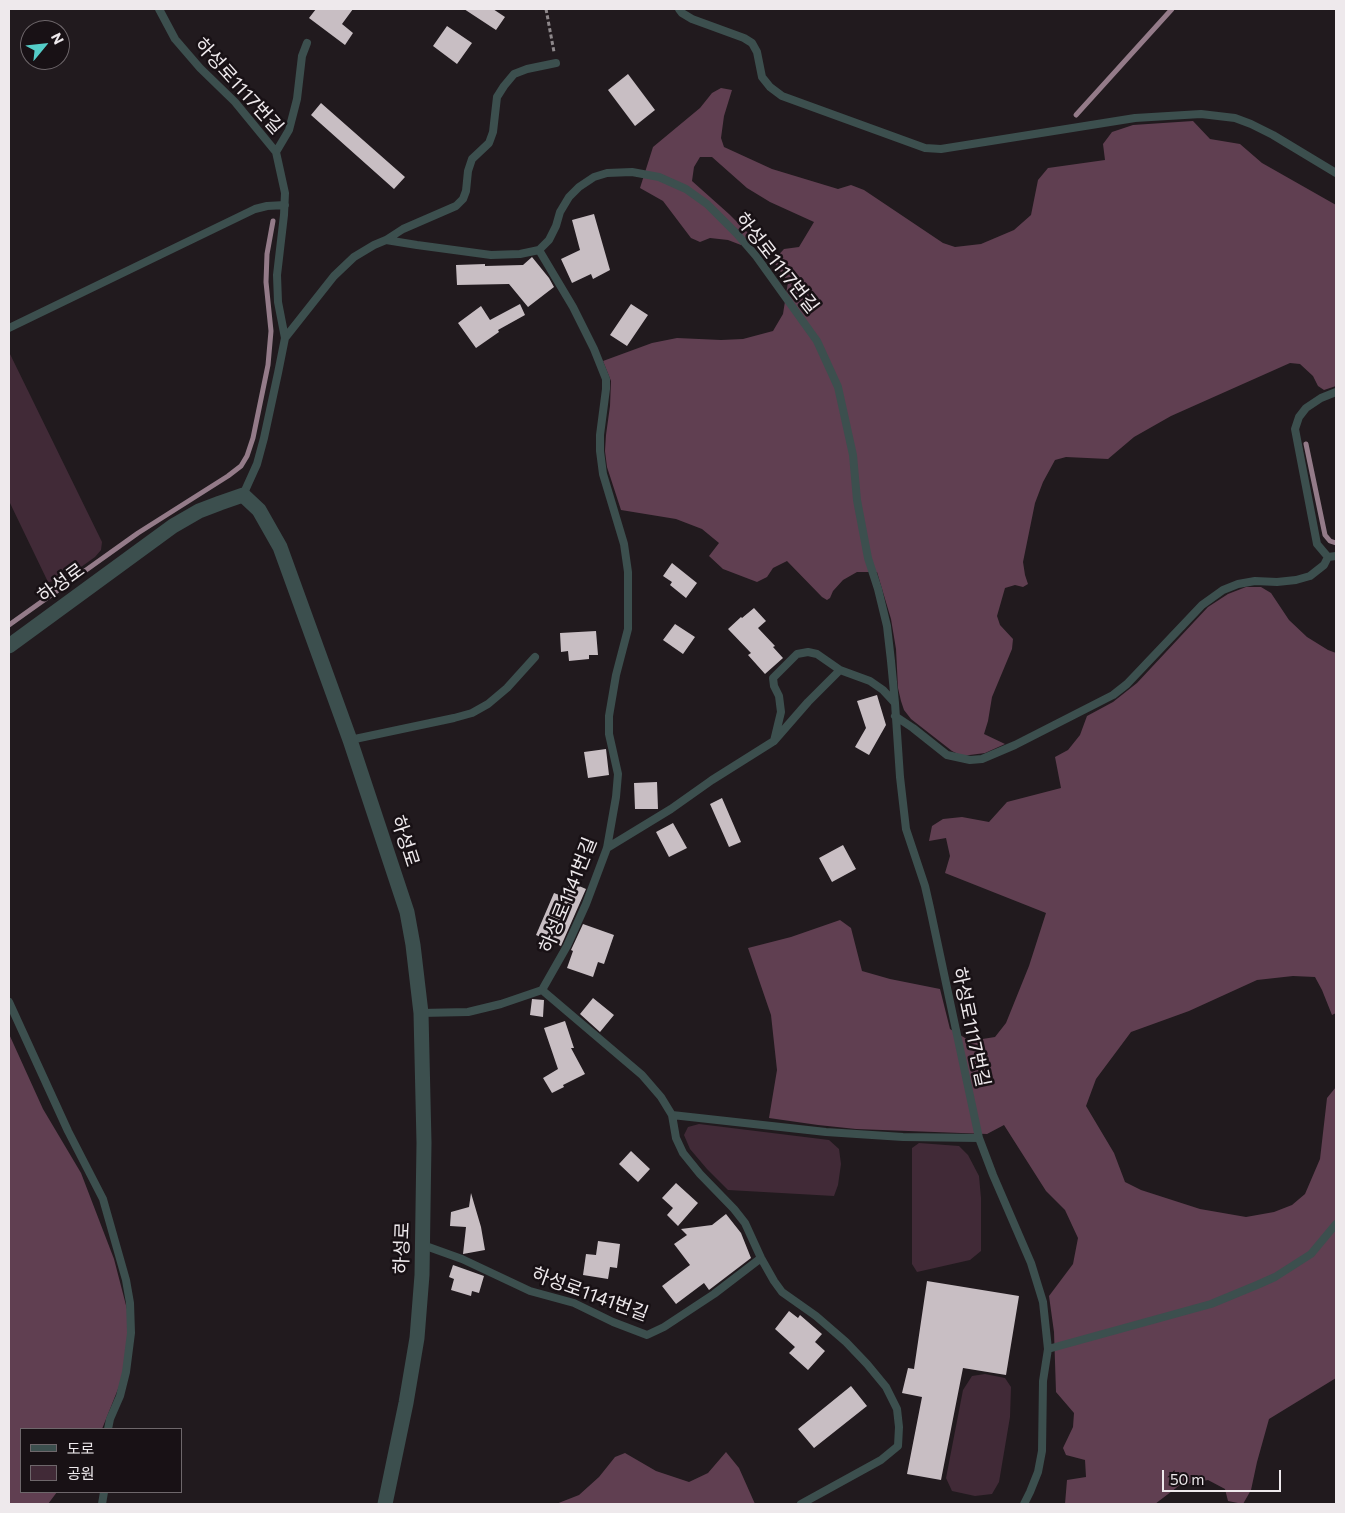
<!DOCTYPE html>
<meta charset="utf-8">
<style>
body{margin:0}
#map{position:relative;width:1345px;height:1513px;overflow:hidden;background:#211a1e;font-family:Commissioner,"Noto Sans KR",sans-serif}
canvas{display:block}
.frame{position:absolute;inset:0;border:10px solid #eee9ec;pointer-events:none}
.legend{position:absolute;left:20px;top:1428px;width:162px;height:65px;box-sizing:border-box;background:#181115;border:1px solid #6e676b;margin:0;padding:6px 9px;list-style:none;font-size:15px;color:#eee9ec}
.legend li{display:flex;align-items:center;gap:10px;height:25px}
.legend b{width:25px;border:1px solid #6e676b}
.north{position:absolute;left:20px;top:20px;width:50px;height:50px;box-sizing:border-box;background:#181115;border:1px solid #6e676b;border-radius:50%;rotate:62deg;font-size:14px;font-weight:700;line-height:20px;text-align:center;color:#eee9ec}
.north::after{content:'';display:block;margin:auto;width:18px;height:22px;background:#54cdc8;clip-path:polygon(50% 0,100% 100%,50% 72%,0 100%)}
.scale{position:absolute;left:1162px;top:1470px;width:119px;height:22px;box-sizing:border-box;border:2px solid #eee9ec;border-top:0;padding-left:6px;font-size:15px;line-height:18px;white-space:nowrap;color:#eee9ec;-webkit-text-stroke:4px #181115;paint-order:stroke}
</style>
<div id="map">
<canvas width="1345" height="1513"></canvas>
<div class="frame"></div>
<ul class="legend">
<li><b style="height:6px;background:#3c4f4e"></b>도로</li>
<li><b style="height:14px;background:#412a37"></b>공원</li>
</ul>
<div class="north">N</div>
<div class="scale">50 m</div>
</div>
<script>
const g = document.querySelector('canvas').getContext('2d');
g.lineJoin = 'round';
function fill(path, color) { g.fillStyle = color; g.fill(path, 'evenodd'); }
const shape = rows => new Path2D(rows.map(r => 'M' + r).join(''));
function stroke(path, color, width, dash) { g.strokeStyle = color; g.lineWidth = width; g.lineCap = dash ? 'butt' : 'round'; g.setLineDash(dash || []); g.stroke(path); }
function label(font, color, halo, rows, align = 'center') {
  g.font = font + ' Commissioner,"Noto Sans KR",sans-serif'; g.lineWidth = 5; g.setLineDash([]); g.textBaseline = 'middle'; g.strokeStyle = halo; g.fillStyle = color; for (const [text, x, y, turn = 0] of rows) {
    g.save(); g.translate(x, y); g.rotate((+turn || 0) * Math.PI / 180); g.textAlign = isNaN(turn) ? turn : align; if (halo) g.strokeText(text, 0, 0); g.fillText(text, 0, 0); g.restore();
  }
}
const green = shape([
 [9,352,102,542,101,550,95,557,63,580,48,582,9,501],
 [699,1124,829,1140,839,1149,841,1164,838,1185,834,1196,728,1190,707,1169,690,1149,684,1135,688,1127],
 [919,1143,959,1146,968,1155,979,1176,981,1198,981,1251,970,1260,917,1272,912,1264,912,1148],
 [985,1374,1005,1378,1011,1387,1010,1417,999,1482,992,1494,975,1496,952,1491,946,1478,963,1390,972,1376]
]);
const forest = shape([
 [721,88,732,90,724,116,721,138,724,147,772,169,838,189,851,185,864,190,943,243,955,247,981,244,1014,230,1031,215,1038,180,1048,168,1105,160,1103,144,1112,132,1133,125,1193,121,1210,139,1240,144,1262,163,1336,205,1336,386,1324,390,1318,386,1313,376,1300,364,1290,363,1171,416,1134,437,1108,459,1066,457,1055,460,1043,482,1035,503,1023,562,1025,575,1028,584,1023,587,1015,585,1005,588,997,616,1000,625,1013,639,1012,649,992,697,988,721,984,734,1005,744,985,753,962,756,952,751,911,719,904,710,901,701,898,688,896,649,891,619,877,572,857,572,843,580,833,591,830,598,827,600,822,597,787,561,773,568,767,577,757,582,723,569,709,556,719,543,702,529,676,519,621,510,607,467,605,451,606,435,610,406,611,381,603,361,652,343,677,338,721,340,743,339,773,331,783,314,788,282,773,261,784,249,799,247,814,222,770,202,747,188,712,157,700,157,694,167,692,181,729,214,749,234,741,245,728,240,710,238,700,242,691,238,663,201,640,188,653,147,700,108,712,93],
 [1246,587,1261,587,1271,593,1289,620,1307,637,1328,650,1336,653,1336,1013,1332,1015,1322,990,1315,977,1293,976,1257,980,1189,1011,1131,1032,1096,1079,1086,1106,1114,1153,1125,1182,1141,1190,1200,1209,1246,1217,1274,1212,1292,1205,1305,1194,1320,1159,1327,1098,1336,1087,1336,1378,1269,1419,1257,1462,1251,1490,1243,1504,1228,1501,1225,1489,1208,1480,1180,1485,1155,1504,1065,1504,1067,1480,1086,1477,1085,1460,1066,1455,1063,1448,1073,1427,1074,1413,1056,1392,1054,1332,1049,1296,1073,1264,1078,1238,1065,1210,1046,1191,1004,1125,987,1134,856,1129,818,1125,769,1118,777,1070,771,1015,748,948,791,937,840,920,851,928,862,971,890,979,940,989,950,1029,970,1041,995,1037,1006,1023,1029,966,1046,913,945,873,950,856,946,838,929,841,932,826,943,819,962,817,989,822,1007,802,1061,788,1055,757,1068,750,1080,735,1087,716,1113,702,1137,683,1208,607,1228,594],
 [9,1034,43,1109,81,1173,114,1259,128,1313,129,1336,122,1379,102,1429,21,1429,21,1492,57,1492,48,1504,9,1504],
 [726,1452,739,1468,755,1504,556,1504,579,1495,599,1477,615,1457,625,1453,656,1471,689,1482,708,1473]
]);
const stream = shape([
 [1076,115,1172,9],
 [1306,444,1325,535,1330,541,1336,543],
 [9,625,138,533,228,476,241,466,247,456,253,438,268,365,271,331,266,282,267,254,273,221]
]);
const building = shape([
 [316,9,353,9,342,24,353,33,345,45,309,18],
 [464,9,493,9,505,17,496,30],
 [447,26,472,43,457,64,433,46],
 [628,74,655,110,635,126,608,90],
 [321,103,405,177,394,189,311,115],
 [594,214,610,270,593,279,591,274,572,283,561,259,580,250,572,220],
 [532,257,549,278,554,287,528,307,509,284,457,285,456,265,485,264,485,266,523,265],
 [520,304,525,315,498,330,499,332,476,348,458,323,481,306,490,320],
 [631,304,648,315,627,346,610,335],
 [672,563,697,583,686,598,670,585,672,582,663,576],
 [754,608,766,621,758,628,775,646,773,647,783,658,765,674,748,655,751,653,728,629,741,617,742,618],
 [675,624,695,637,683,654,663,640],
 [596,631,598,655,589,655,589,659,569,661,568,651,561,652,560,633],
 [877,695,886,725,869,755,855,747,866,728,857,701],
 [606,749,609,775,588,778,584,752],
 [657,782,658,809,635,809,634,783],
 [722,798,741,842,729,847,710,804],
 [673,823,687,848,669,857,656,832],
 [843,845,856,869,832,882,819,858],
 [570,882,586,889,561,946,536,935,554,893,564,897],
 [583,924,614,935,604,964,598,962,593,977,567,968,573,951,571,950],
 [593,998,614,1015,600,1032,580,1014],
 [532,999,544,1000,543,1017,530,1015],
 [565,1021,574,1048,571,1048,585,1074,563,1085,564,1087,552,1093,543,1078,558,1069,544,1028],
 [631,1151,650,1169,638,1182,619,1164],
 [676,1183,698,1203,678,1226,667,1215,673,1208,662,1198],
 [471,1193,481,1227,485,1250,463,1254,466,1227,450,1226,451,1212,469,1207],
 [726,1214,741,1233,751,1258,709,1290,704,1283,676,1304,662,1286,690,1265,674,1244,687,1235,681,1229,712,1225],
 [598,1241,620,1244,617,1268,610,1267,608,1279,583,1275,586,1254,596,1255],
 [453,1265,484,1276,479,1293,472,1291,471,1296,451,1290,454,1279,449,1277],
 [927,1281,1019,1296,1006,1375,963,1368,941,1480,907,1474,922,1397,902,1393,908,1368,914,1369],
 [789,1311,798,1318,800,1315,822,1334,815,1342,825,1351,808,1370,789,1353,795,1347,775,1329],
 [851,1386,867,1406,814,1448,798,1429]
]);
const path = shape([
 [546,9,554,52]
]);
const service = shape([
 [159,9,175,39,200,68,235,102,276,152,285,193,284,215,277,275,278,302,285,338,278,373,264,438,257,464,243,495],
 [679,9,682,13,692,19,744,38,752,43,757,52,762,77,770,87,782,96,925,148,941,149,1135,118,1201,114,1235,118,1251,124,1273,135,1336,173],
 [276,152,289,130,297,99,302,56,307,43],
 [386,240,417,245,491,255,520,254,539,250,549,240,556,226,560,212,569,197,579,187,594,177,607,173,632,172,659,177,686,189,707,204,737,234,756,256,817,341,838,387,853,455,857,500,868,558,878,589,887,626,891,661,895,703],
 [9,328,255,209,267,206,285,205],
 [285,338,334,276,354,257,374,245,386,240,403,229,456,206,463,199,466,191,468,171,472,159,489,143,493,132,497,97,504,86,514,74,527,69,556,63],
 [1336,392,1321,398,1306,408,1299,417,1295,429,1317,544,1328,557,1336,556],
 [840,670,870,681,883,690,895,703,900,777,906,829,925,886,930,908,979,1138,993,1175,1031,1263,1043,1302,1048,1349,1043,1381,1042,1451,1038,1472,1030,1492,1024,1504],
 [895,716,913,728,947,755,970,760,982,759,1015,745,1113,695,1127,684,1202,605,1223,590,1238,584,1255,581,1277,582,1296,580,1310,576,1324,565,1328,557],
 [350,740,454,718,472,713,488,704,507,688,535,657],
 [607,848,671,809,712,780,774,741,781,712,779,696,774,686,773,678,797,654,808,652,817,654,840,670,808,702,774,741],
 [542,990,642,1075,661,1097,672,1115,676,1138,683,1153,700,1174,734,1209,745,1223,761,1258,774,1281,782,1292,816,1316,846,1342,867,1364,886,1387,897,1409,899,1427,898,1446,881,1460,801,1504],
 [9,1002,68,1131,103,1199,126,1280,130,1303,131,1333,126,1372,120,1396,110,1419,108,1429],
 [421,1013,468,1012,501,1004,542,990,567,946,586,904,607,848,616,797,618,774,609,734,609,716,616,675,628,629,628,572,624,544,603,474,600,451,600,435,606,389,606,379,594,349,573,307,539,250],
 [672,1115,826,1132,903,1137,979,1138],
 [423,1245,462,1259,530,1291,574,1303,613,1322,647,1335,664,1327,714,1294,761,1258],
 [1048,1349,1211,1304,1257,1285,1275,1277,1311,1254,1336,1224],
 [102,1504,104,1492]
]);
const minor = shape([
 [9,646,173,526,199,511,220,503,243,495,259,510,280,547,350,740,407,912,413,945,421,1013,424,1143,422,1275,417,1338,406,1403,385,1504]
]);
const streetNames = [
 ["하성로1117번길",239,86,48],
 ["하성로1117번길",777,263,52],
 ["하성로",61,583,-36],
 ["하성로",405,841,72],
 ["하성로1141번길",568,895,-68],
 ["하성로1117번길",971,1027,78],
 ["하성로",402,1248,-88],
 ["하성로1141번길",590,1294,20]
];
fill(green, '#412a37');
fill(forest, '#603f51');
stroke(stream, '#947b89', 5);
fill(building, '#c8bec3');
stroke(path, '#8e888b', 3, [4, 2.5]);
stroke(service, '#3c4f4e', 8);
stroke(minor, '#3c4f4e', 15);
label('19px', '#eee9ec', '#181115', streetNames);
</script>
